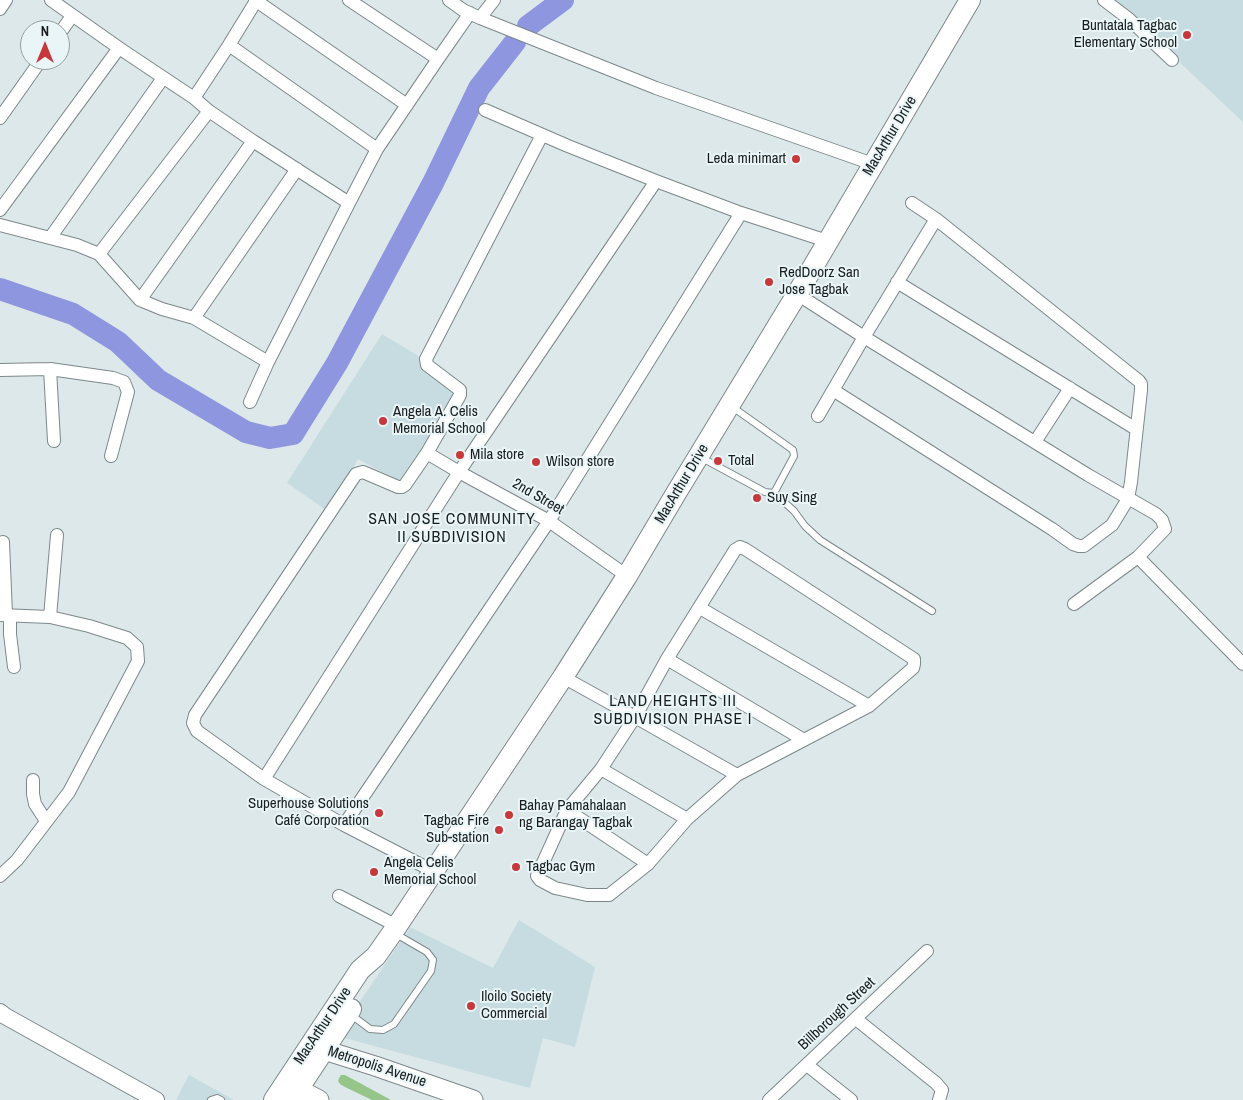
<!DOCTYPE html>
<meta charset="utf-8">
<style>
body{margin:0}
#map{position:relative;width:1243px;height:1100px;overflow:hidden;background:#dce8ea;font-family:"Archivo Narrow",sans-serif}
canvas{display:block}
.north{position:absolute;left:20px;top:20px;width:50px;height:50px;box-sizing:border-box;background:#e9f5f7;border:1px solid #969fa0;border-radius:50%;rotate:0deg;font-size:14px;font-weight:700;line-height:20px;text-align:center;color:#191d1e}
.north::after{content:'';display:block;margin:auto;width:18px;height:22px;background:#c7383c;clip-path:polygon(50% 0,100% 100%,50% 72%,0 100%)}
</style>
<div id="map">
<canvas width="1243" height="1100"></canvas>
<div class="north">N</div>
</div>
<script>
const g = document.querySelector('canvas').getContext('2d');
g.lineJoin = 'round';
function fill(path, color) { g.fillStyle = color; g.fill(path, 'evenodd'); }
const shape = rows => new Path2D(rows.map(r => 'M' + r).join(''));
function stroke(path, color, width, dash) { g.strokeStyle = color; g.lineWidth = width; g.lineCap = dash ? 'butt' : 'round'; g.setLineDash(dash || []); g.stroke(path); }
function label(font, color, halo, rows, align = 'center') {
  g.font = font + ' "Archivo Narrow",sans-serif'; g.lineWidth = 4; g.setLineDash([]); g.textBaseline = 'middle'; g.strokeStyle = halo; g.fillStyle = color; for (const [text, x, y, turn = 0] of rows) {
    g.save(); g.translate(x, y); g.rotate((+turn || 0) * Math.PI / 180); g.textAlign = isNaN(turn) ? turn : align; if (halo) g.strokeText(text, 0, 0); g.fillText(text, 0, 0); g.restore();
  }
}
const built = shape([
 [1113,0,1243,0,1243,122,1191,73],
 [382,334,463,383,403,484,358,459,329,512,287,483],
 [519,920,595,967,575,1047,543,1038,530,1088,337,1036,410,927,493,968],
 [189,1075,234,1100,176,1100]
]);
const green = shape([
 [341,1075,345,1075,391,1100,372,1100,345,1087,340,1084,338,1081,339,1078]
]);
const river = shape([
 [528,26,563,0],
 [0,289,73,314,118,342,158,380,246,432,270,438,293,434,337,363,433,183,479,88,515,42]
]);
const service = shape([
 [702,458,765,492,774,493,794,456,793,450,731,406],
 [774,493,794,511,805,526,820,540,932,611],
 [350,1014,370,1029,383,1030,394,1024,431,971,433,960,427,952,396,934],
 [211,1100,217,1098,221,1100]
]);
const minor = shape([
 [51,0,119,48,194,98,209,111,253,141,349,203,377,149,438,59,470,13],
 [255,0,407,105],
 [349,0,438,59],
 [449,0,463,10,480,18,656,88,873,164],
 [1104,0,1129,19,1172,60],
 [0,9,6,0],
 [480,18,494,0],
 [60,33,72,16],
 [229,45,377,149],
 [194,98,229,45,256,1],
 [485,110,568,146,656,181,741,213,827,241],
 [0,118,41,60],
 [0,210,119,48],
 [0,225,77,245,99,254,140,300,162,309,194,318,268,362],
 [50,238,163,78],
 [99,254,209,111],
 [897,282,1136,429],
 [797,294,864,337,1088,475,1156,514,1162,520,1165,529,1138,557,1243,664],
 [140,300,253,141],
 [194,318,297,169],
 [50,369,54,441],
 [0,370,50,369,113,378,124,382,128,392,111,456],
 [833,390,1052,529,1073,544,1079,546,1084,546,1112,525,1128,499,1131,482,1141,390,1141,384,1139,381,936,219,912,203],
 [250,402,268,362,349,203],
 [818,416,864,337,936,219],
 [1035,442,1070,388],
 [427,453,459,472,549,521,627,576],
 [3,542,6,614],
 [740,547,745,549,914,659,914,664,913,668,869,706,737,775,687,819,648,864,609,895,587,895,555,888,540,880,537,876,567,810,601,769,635,717,667,659,735,550,740,547],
 [1074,604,1138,557],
 [700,608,869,706],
 [0,615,50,617,89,626,127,638,137,647,138,661,69,792,17,860,0,876],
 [10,615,10,634,14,667],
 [50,617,57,535],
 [667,659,804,740],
 [563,677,635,717,737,775],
 [601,769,687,819],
 [264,779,459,472,656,181],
 [33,780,33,794,35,804,46,821],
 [567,810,648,864],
 [344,825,549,521,741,213],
 [433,871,344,825,264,779,197,731,193,723,195,715,356,474,363,472,398,487,402,487,405,485,427,453,460,395,460,390,427,365,426,359,542,135],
 [339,896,397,926],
 [856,1019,936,1083,942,1090,939,1100],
 [807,1065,851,1100],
 [769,1100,927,951]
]);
const tertiary = shape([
 [0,1012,5,1016,156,1100]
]);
const secondary = shape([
 [310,1047,324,1050,375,1066,473,1100],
 [293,1075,298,1089,319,1100]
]);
const primary = shape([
 [274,1100,360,970,376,956,397,926,563,677,627,576,675,495,797,294,970,0],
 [291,1100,351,1009]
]);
const markers = [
 [1187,35,5,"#c7383c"],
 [796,159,5,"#c7383c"],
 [769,282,5,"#c7383c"],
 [383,421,5,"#c7383c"],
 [460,455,5,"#c7383c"],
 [718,461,5,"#c7383c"],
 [536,462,5,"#c7383c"],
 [757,498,5,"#c7383c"],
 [379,813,5,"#c7383c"],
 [509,815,5,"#c7383c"],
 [499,830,5,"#c7383c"],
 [516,867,5,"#c7383c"],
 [374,872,5,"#c7383c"],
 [471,1006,5,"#c7383c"]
];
const poiNames = [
 ["Buntatala Tagbac",1177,26,"right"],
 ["Elementary School",1177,43,"right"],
 ["Leda minimart",786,159,"right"],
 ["RedDoorz San",779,273],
 ["Jose Tagbak",779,290],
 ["Angela A. Celis",393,412],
 ["Memorial School",393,429],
 ["Mila store",470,455],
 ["Total",728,461],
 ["Wilson store",546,462],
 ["Suy Sing",767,498],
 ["Superhouse Solutions",369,804,"right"],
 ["Café Corporation",369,821,"right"],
 ["Bahay Pamahalaan",519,806],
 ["ng Barangay Tagbak",519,823],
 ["Tagbac Fire",489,821,"right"],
 ["Sub-station",489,838,"right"],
 ["Angela Celis",384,863],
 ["Memorial School",384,880],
 ["Tagbac Gym",526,867],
 ["Iloilo Society",481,997],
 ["Commercial",481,1014]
];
const streetNames = [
 ["MacArthur Drive",890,136,-59],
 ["MacArthur Drive",682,484,-59],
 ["2nd Street",538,497,30],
 ["Billborough Street",837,1014,-43],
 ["MacArthur Drive",323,1026,-56],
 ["Metropolis Avenue",377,1067,18]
];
const neighbourhoodNames = [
 ["SAN JOSE COMMUNITY",452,520],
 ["II SUBDIVISION",452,538],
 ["LAND HEIGHTS III",673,702],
 ["SUBDIVISION PHASE I",673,720]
];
fill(built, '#c7dce0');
fill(green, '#95c588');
stroke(river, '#8f96e0', 22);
stroke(service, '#7d888a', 8);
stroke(minor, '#7d888a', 14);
stroke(tertiary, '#7d888a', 18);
stroke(secondary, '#7d888a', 21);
stroke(primary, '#7d888a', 22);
stroke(service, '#fff', 6);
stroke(minor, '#fff', 12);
stroke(tertiary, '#fff', 16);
stroke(secondary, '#fff', 19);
stroke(primary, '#fff', 20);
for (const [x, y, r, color] of markers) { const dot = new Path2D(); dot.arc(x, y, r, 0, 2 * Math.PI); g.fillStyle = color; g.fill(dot); stroke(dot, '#e9f5f7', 2); }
label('15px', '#191d1e', '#e9f5f7', poiNames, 'left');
label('15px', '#191d1e', '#e9f5f7', streetNames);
g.letterSpacing = '1px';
label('16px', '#191d1e', '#e9f5f7', neighbourhoodNames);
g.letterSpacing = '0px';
</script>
